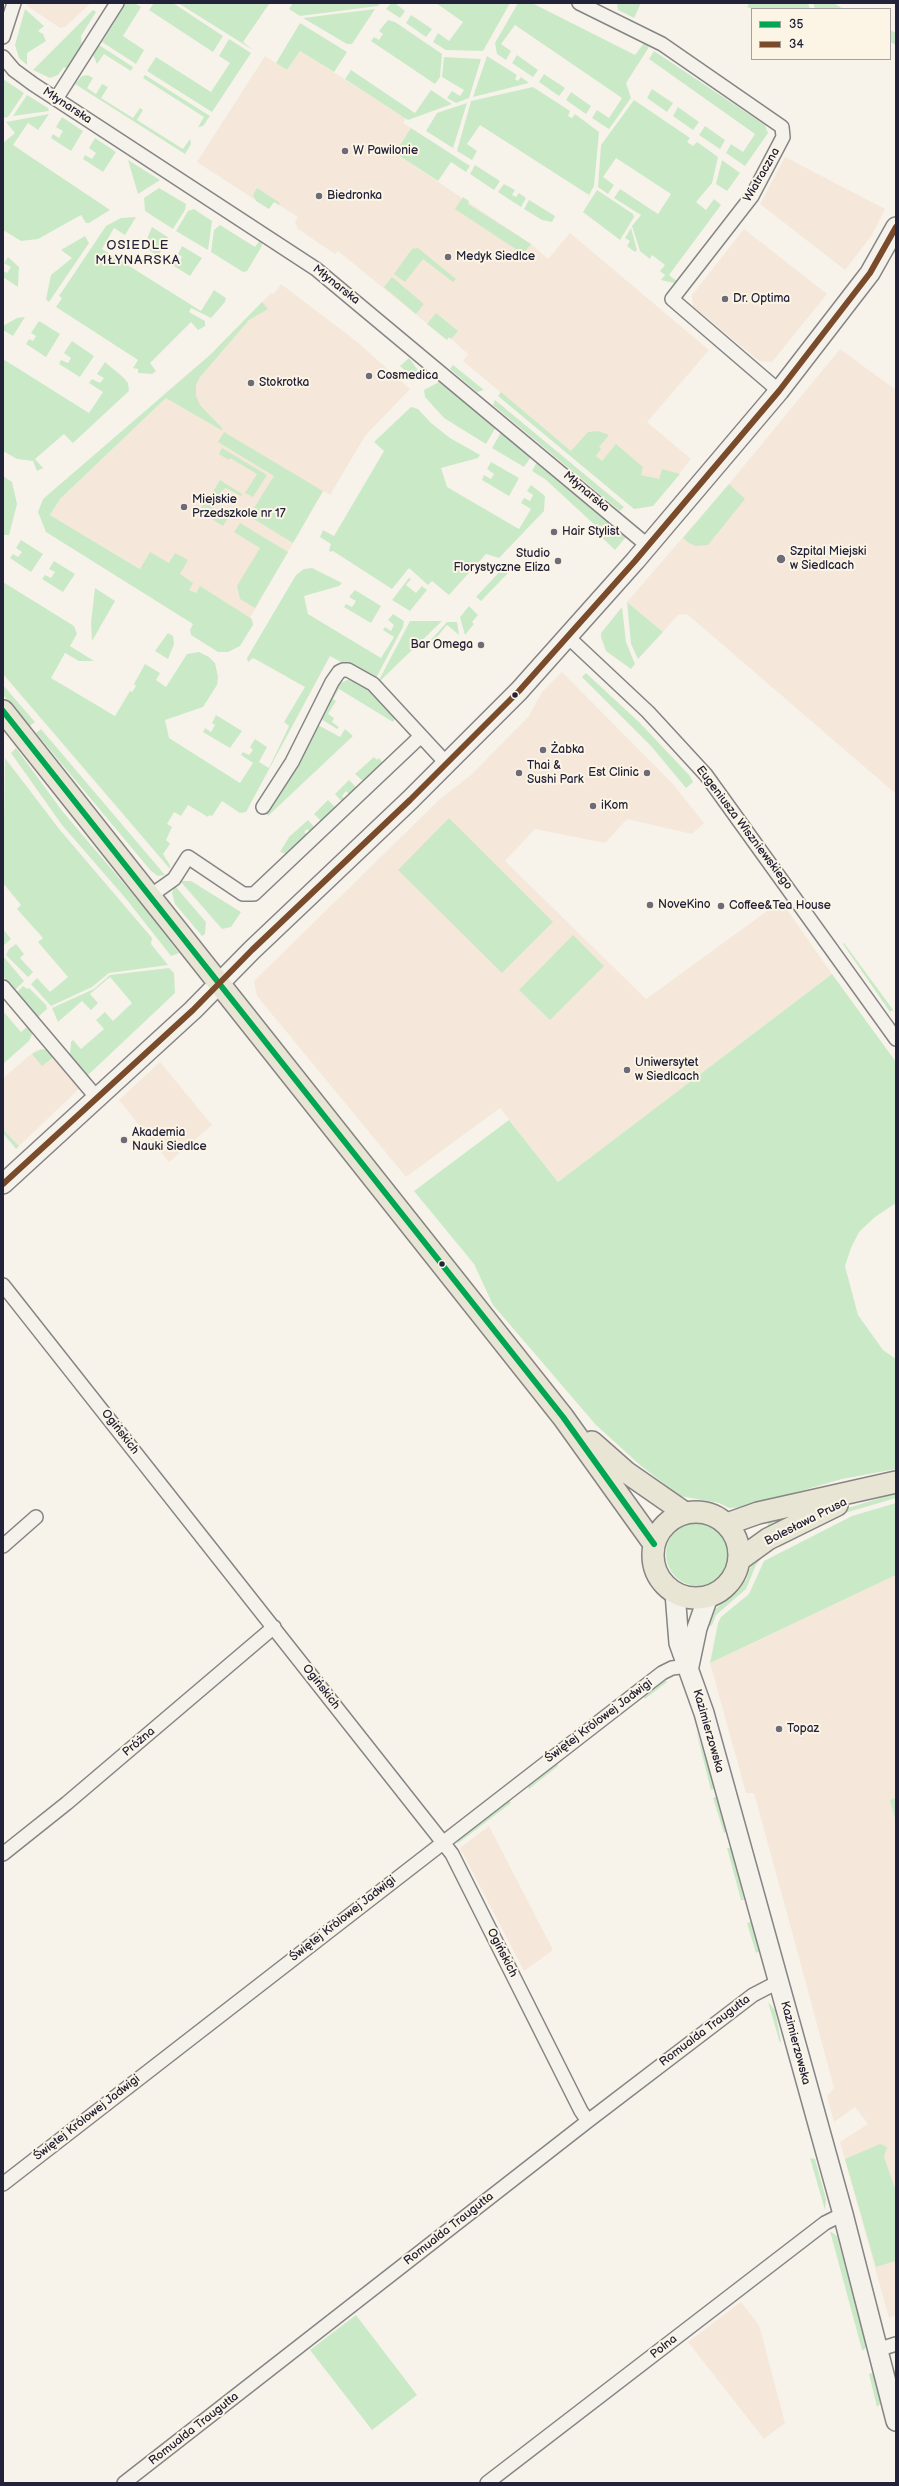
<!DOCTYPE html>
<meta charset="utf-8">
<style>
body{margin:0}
#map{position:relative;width:899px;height:2486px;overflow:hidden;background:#f7f3ea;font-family:"Balsamiq Sans",sans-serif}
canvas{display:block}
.frame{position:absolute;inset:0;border:4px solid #22223b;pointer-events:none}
.legend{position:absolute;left:751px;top:8px;width:140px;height:52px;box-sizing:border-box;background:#fcf5e5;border:1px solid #a5a1a1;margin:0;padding:5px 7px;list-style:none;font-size:12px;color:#22223b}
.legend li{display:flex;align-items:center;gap:8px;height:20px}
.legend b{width:20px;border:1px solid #a5a1a1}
</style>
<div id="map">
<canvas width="899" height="2486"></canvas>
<div class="frame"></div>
<ul class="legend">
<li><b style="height:5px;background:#00a651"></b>35</li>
<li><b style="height:5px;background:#7a4b2a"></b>34</li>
</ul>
</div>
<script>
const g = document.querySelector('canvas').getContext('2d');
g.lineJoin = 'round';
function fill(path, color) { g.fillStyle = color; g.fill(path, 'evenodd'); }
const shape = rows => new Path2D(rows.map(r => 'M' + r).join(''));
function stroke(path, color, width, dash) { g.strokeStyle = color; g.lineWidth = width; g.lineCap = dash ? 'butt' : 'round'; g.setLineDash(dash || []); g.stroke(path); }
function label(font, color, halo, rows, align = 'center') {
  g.font = font + ' "Balsamiq Sans",sans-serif'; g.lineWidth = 4; g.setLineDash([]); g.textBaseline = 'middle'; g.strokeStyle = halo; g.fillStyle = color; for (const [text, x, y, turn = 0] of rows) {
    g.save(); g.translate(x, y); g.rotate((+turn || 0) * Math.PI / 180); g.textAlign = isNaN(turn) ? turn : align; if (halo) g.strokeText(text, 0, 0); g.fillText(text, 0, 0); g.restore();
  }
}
const built = shape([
 [28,3,91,3,65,27,60,28,27,6],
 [300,51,406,118,403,123,411,128,395,153,531,244,548,259,570,233,709,350,647,422,691,459,653,506,639,508,463,361,468,354,451,339,449,337,447,340,338,251,335,254,298,229,295,222,298,217,274,202,269,209,197,162,265,56,287,70],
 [785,157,885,209,872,235,845,270,760,204],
 [744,229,827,294,772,362,759,361,693,306,692,295],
 [281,284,356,341,410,389,365,436,330,495,323,491,243,630,50,515,60,499,166,398,163,395,210,355,271,293,274,294],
 [840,349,896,390,896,794,687,614,678,615,663,632,627,602,729,484],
 [562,672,672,783,704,823,692,834,627,819,605,843,535,829,505,861,646,999,781,901,832,974,558,1182,500,1108,406,1177,257,996,254,981,440,799,471,775,529,716,542,692],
 [45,1049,49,1050,81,1087,19,1146,3,1129,3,1078,36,1050],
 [160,1062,212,1125,169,1162,119,1100],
 [896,1575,896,2317,895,2315,889,2318,840,2142,868,2124,855,2107,834,2122,827,2096,834,2088,794,1939,754,1793,746,1793,710,1663],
 [489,1826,553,1950,524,1971,460,1848],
 [741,2302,759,2325,785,2423,764,2439,688,2342]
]);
const green = shape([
 [126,3,134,3,141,7,123,36,144,50,136,64,102,42],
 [154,3,173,3,223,36,213,52,149,10],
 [178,3,267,3,269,4,243,42,253,50],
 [293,3,307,4,380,3,378,6,300,16,289,9],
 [391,3,395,3,405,11,400,18,386,9],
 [436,3,510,3,483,51,446,50,433,42,438,33,449,41,463,22],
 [518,3,532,3,635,55,644,43,649,47,626,83,631,98,609,129,592,118,597,110,609,118,622,98,515,25,501,44,511,51,506,60,497,54,495,43],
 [617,3,641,3,634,18,618,10],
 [749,3,808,3,810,9,752,9,747,7],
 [813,3,834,3,843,9,815,9],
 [25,9,44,26,38,31,43,34,46,41,27,53,27,65,19,58,15,45],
 [375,9,352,44,347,44,303,18],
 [93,10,96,12,81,36,82,46,68,69,64,67,58,75,50,78,33,70],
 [411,15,432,29,426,37,406,23],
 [388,20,395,22,442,54,440,77,435,84,371,41,374,37,379,40,383,34,379,31],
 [300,23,347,52,334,72,300,51,287,70,276,63],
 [890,30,896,33,896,45,890,42],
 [229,39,251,53,212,112,147,71,156,57,211,92,230,63,219,56],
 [99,45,133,67,131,71,104,54,97,64,93,55],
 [654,51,765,125,768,133,745,166,726,153,731,144,743,152,755,134,649,59],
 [517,55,538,70,533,77,512,63],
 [487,56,517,75,515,79,518,81,521,77,529,83,473,97],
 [444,57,481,59,469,98,456,103,447,98,452,91,460,96,464,90,442,77],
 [351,70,415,113,431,90,452,104,408,120,345,79],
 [544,74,565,88,559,96,539,82],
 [88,75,93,78,87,88,96,94,102,84,108,87,101,98,133,118,140,108,143,110,137,120,183,149,190,139,191,144,185,154,75,84,82,76],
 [145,75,210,116,203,126,198,127,204,117,143,78],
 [3,79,24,93,8,117,3,118],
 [533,87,570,111,568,116,572,118,575,114,599,132,594,186,589,195,480,125,467,144,477,151,472,160,457,151,471,101],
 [652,89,673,103,667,112,647,98],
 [571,92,591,106,586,114,566,100],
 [27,95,48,108,49,111,13,116],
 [634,100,690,138,687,142,693,146,697,142,718,157,712,183,696,202,706,210,714,199,721,205,669,275,678,282,674,283,661,280,665,275,660,271,665,265,652,255,650,259,640,251,632,226,641,215,614,198,620,189,658,214,671,194,616,158,603,177,614,185,608,194,598,187,601,145],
 [467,103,453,148,426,131,437,113],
 [678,107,699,122,693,130,673,116],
 [49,114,38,130,28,123,13,145,110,210,89,223,86,223,81,215,38,239,21,241,3,230,3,143,15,133,6,122],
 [62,117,83,131,71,151,51,138,53,134,59,138,63,131,56,127],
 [705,126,725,140,720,149,699,135],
 [411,128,470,166,466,172,451,162,438,181,395,153],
 [95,138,116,152,103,172,83,159,85,155,92,159,96,153,89,148],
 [128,160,160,180,138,194],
 [722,160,740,173,727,191,716,184],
 [475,165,500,181,494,190,470,174],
 [504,184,515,190,512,195,516,197,519,193,526,198,521,207,498,192],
 [159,188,186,204,185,210,173,229,145,211,144,198],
 [257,188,280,203,279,205,274,202,269,209,256,201,253,195],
 [597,190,633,214,634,217,620,240,583,212],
 [463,197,469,201,468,204,531,244,523,254,455,209],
 [529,200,555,216,552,222,542,220,524,209],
 [194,209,212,221,208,250,176,231,188,211],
 [136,217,125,235,114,228,102,249,201,311,214,290,226,298,225,302,211,318,191,308,189,312,205,321,205,326,198,330,191,322,150,363,156,371,152,374,138,373,138,369,133,368,138,360,56,307,62,298,59,296,106,226,121,218],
 [220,225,255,247,259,241,262,242,262,246,247,271,243,272,211,252,214,230],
 [152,227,169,238,158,256,137,242,140,238,146,241],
 [631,228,637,250,635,252,627,246,630,241,625,238],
 [85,236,89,243,49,302,46,299,51,275,72,258,61,250],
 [182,246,202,258,190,276,169,263,172,258,179,262,182,257,178,254],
 [418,248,456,279,453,282,423,259,405,282,394,274,412,249],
 [8,257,19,267,18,287,3,277,3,271,7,273,11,267,4,263],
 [392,277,424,304,416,314,384,287],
 [262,302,268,309,249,320,200,377,196,385,196,396,200,405,223,429,221,430,166,398,60,499,50,515,140,569,150,552,169,563,175,553,188,560,180,574,193,583,189,590,196,593,200,586,252,619,253,625,240,646,228,652,218,652,191,635,190,630,193,624,46,532,38,512,43,499,210,355],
 [436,313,458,331,451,339,449,337,447,340,427,324],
 [25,317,13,336,3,330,3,326,17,318],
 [39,321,60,334,46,357,26,344,29,339,33,341,36,336,31,333],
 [72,341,94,356,80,377,59,364,61,360,68,363,71,358,64,353],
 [409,358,417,369,416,380,400,366],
 [3,359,89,413,103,392,89,383,92,379,100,383,104,378,97,374,105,362,124,378,128,383,129,391,73,443,64,434,35,459,43,468,37,471,33,461,17,459,3,451],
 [453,365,484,390,477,392,450,369],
 [439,382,496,427,486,444,444,418,425,397,424,390],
 [501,392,571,451,588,432,598,431,609,435,599,447,601,449,596,456,602,461,616,444,643,467,641,475,659,479,662,469,680,474,653,506,634,509,498,396],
 [495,400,624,507,620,511,493,405],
 [411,407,418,409,431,423,450,438,480,455,478,458,441,468,447,487,519,529,531,509,521,503,524,498,530,501,533,495,527,491,531,485,545,496,544,511,499,558,486,554,449,595,432,581,428,585,409,568,392,589,333,551,330,552,329,550,331,544,320,537,323,530,334,536,384,451,374,442],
 [224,432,323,491,293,543,249,516,274,476,218,442],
 [501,432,531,457,524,467,492,448],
 [222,448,267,475,253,497,245,493,257,474,230,458,229,460,219,454],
 [491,462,519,478,509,496,482,480,484,475,491,479,494,474,487,469],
 [537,462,613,525,597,527,545,479,532,471],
 [3,476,12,482,17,504,9,535,3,535],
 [220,480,242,494,241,496,226,488,221,491,219,500,211,495],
 [729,484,745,499,708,545,696,546,689,543,683,538],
 [207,498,212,501,216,513,222,516,230,515,223,526,199,511],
 [240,523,288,552,255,608,240,599,237,586,260,548,234,532],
 [617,529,626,537,615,550,596,532],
 [21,540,43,554,31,572,10,558,13,554,18,557,22,552,16,548],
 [54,561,75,574,63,592,42,579,45,575,51,578,55,572,49,569],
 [504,567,509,572,481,601,476,597],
 [312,568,342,583,339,586,304,596,308,614,381,658,394,637,383,630,385,627,391,631,394,625,388,620,393,614,404,621,403,627,375,680,330,656,246,812,240,813,222,801,212,816,209,815,208,817,188,805,181,816,174,812,167,824,172,827,166,840,170,844,163,854,170,865,170,869,3,674,3,582,74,626,77,634,70,646,94,661,79,661,65,653,51,678,115,716,130,691,132,692,136,686,134,684,145,664,160,673,156,680,166,687,187,654,199,652,209,657,215,663,218,677,217,685,203,707,165,720,169,738,240,783,253,763,241,755,243,752,249,755,253,750,250,747,255,739,267,747,259,762,269,768,289,726,284,722,305,687,257,660,253,658,248,662,247,658,296,575,304,569],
 [409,578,411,579,406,585,416,593,422,586,427,590,410,611,392,600],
 [95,588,115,601,92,641,91,623],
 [355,590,381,606,371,623,344,607,346,604,352,607,356,601,349,597],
 [627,602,663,632,638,659,631,644],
 [469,606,478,615,472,622,474,624,465,635,460,617],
 [622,607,626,642,635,664,631,669,606,651,601,637,601,633],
 [410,621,442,621,380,681,379,680],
 [447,622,457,622,459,635,447,625,430,645,429,642],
 [168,633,173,636,174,644,168,659,155,651],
 [586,673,640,723,690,776,693,782,691,784,686,788,651,746,582,677],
 [347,680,353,680,369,688,396,717,393,722,339,689,333,699,336,701,328,714,334,718,332,722,339,727,337,729,321,719,339,684],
 [3,685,35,722,30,726,3,695],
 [216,715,242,731,230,748,203,732,205,728,211,732,215,725,212,723],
 [318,725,340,737,345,729,353,736,268,816,266,811],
 [41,729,165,875,158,876,151,871,36,733],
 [16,748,63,812,143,906,179,953,171,956,127,900,62,825,11,753],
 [374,757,377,760,379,758,383,763,364,782,355,774],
 [5,758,60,830,152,938,151,944,168,965,109,973,92,987,51,1006,31,984,37,978,50,992,68,977,38,942,43,938,17,909,21,905,3,883],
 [349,780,357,788,350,795,346,791,342,796,345,799,342,802,335,794],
 [328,800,336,808,322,822,314,814],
 [449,818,553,922,502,973,398,870],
 [308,820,315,828,311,832,307,829,304,832,308,835,287,854,280,852,289,837],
 [180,881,191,881,241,912,231,927,222,929],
 [175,886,206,922,205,934,202,936,175,904,172,893],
 [3,929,11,939,3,946],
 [573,935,604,966,550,1020,519,990],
 [844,943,891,1007,893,1010,890,1012,843,944],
 [16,944,24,954,20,958,33,972,28,977,6,955,9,949],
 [3,956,24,981,15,990,3,976],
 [169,968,174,973,175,993,87,1076,70,1055,71,1042,73,1040,81,1049,104,1029,96,1020,105,1012,113,1021,132,1003,110,977,90,994,98,1003,91,1010,82,1001,58,1022,52,1008,94,989,110,975],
 [832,974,896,1062,896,1203,875,1217,859,1232,851,1248,845,1266,858,1315,883,1350,896,1359,896,1469,842,1479,745,1507,729,1508,719,1503,680,1496,640,1465,596,1425,493,1305,474,1264,414,1191,509,1120,558,1182],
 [23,986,27,989,29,988,46,1005,47,1009,38,1017,17,992],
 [3,1011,21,1032,29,1025,33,1032,29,1041,3,1064],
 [42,1049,49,1050,55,1056,42,1066,32,1054],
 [3,1129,19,1146,16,1149,3,1133],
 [896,1493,896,1498,848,1512,780,1547,776,1546,848,1508],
 [896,1503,896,1575,710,1663,718,1623,721,1617,749,1594,764,1561,852,1516],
 [799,1513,770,1531,767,1522],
 '666 1554a32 32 0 1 1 64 0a32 32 0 1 1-64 0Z',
 [766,1553,756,1565,746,1589,716,1615,712,1625,707,1627,714,1610,736,1593,746,1580,752,1563],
 [665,1679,667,1682,645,1699,643,1696],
 [696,1731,715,1787,714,1789,711,1790],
 [557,1764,558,1766,529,1789,528,1786],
 [716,1797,718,1798,727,1830,724,1833,713,1798],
 [896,1798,896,1822,890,1800],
 [509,1800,511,1803,457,1844,459,1838],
 [727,1848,732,1848,744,1900,741,1900],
 [750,1922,753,1923,760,1951,756,1953,747,1923],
 [768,2002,775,2010,781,2041,780,2043],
 [880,2144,887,2147,884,2157,896,2191,896,2256,895,2261,876,2267,845,2159],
 [810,2158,815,2159,826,2199,825,2210],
 [830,2231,837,2236,867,2346,864,2350,862,2350],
 [356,2315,417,2395,372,2430,310,2350],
 [872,2373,874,2375,881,2403,877,2407,869,2374]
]);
const minor = shape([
 [579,3,662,44,782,127,783,137,752,196,672,299,779,391],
 [3,37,14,3],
 [3,57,14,70,33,84,316,269,647,545],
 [56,99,117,3],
 [568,637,648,712,706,775,896,1039],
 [263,807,292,762,332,682,339,672,343,670,348,670,373,684,447,764],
 [150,896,174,879,188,857,243,894,254,894,421,736],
 [3,987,97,1098],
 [3,1285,452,1854,581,2111,588,2121],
 [3,1546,36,1517],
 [3,1854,67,1803,274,1627],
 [3,2184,662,1673,672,1668,689,1666],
 [877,2350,896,2344],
 [124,2483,588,2121,753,1995,778,1982],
 [487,2483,825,2223,843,2214]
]);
const secondary = shape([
 [3,1184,193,1010,252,950,410,800,519,691,635,561,779,391,870,273,896,227],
 [675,1593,679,1643,704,1713,843,2214,896,2421],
 [689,1666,697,1628,708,1597]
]);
const primary = shape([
 [3,711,563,1417,654,1544],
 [592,1442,626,1472,685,1513],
 '653 1555a43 43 0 1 1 86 0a43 43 0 1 1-86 0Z',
 [727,1524,758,1513,896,1482],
 [739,1560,768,1539,837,1505]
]);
const bus1 = shape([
 [3,711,563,1417,654,1544]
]);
const bus2 = shape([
 [3,1184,193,1010,252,950,410,800,519,691,635,561,779,391,870,273,896,227]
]);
const markers = [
 [345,151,4,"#6d6b78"],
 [319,196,4,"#6d6b78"],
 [448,257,4,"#6d6b78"],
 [725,299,4,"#6d6b78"],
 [369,376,4,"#6d6b78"],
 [251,383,4,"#6d6b78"],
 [184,507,4,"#6d6b78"],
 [554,532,4,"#6d6b78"],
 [781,559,5,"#6d6b78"],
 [558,561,4,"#6d6b78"],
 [481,645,4,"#6d6b78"],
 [515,695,3.5,"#22223b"],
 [543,750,4,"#6d6b78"],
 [519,773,4,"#6d6b78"],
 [647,773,4,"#6d6b78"],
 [593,806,4,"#6d6b78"],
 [650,905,4,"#6d6b78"],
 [721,906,4,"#6d6b78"],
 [627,1070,4,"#6d6b78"],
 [124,1140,4,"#6d6b78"],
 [442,1264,3.5,"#22223b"],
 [779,1729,4,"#6d6b78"]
];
const streetNames = [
 ["Młynarska",67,106,33],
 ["Wiatraczna",762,175,-60],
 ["Młynarska",336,285,38],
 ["Młynarska",586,492,40],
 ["Eugeniusza Wiszniewskiego",744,828,53],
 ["Ogińskich",120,1432,52],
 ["Bolesława Prusa",806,1522,-27],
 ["Ogińskich",321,1687,52],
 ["Świętej Królowej Jadwigi",599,1721,-37],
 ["Kazimierzowska",708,1731,74],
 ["Próżna",139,1742,-40],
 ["Świętej Królowej Jadwigi",343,1919,-38],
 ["Ogińskich",502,1953,63],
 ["Romualda Traugutta",705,2031,-37],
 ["Kazimierzowska",795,2043,75],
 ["Świętej Królowej Jadwigi",87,2118,-38],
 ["Romualda Traugutta",449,2229,-38],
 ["Polna",664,2347,-38],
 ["Romualda Traugutta",194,2429,-38]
];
const poiNames = [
 ["W Pawilonie",353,151],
 ["Biedronka",327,196],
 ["Medyk Siedlce",456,257],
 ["Dr. Optima",733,299],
 ["Cosmedica",377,376],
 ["Stokrotka",259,383],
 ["Miejskie",192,500],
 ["Przedszkole nr 17",192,514],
 ["Hair Stylist",562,532],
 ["Szpital Miejski",790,552],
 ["w Siedlcach",790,566],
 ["Studio",550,554,"right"],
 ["Florystyczne Eliza",550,568,"right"],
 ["Bar Omega",473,645,"right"],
 ["Żabka",551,750],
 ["Thai &",527,766],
 ["Sushi Park",527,780],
 ["Est Clinic",639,773,"right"],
 ["iKom",601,806],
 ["NoveKino",658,905],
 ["Coffee&Tea House",729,906],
 ["Uniwersytet",635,1063],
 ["w Siedlcach",635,1077],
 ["Akademia",132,1133],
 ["Nauki Siedlce",132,1147],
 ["Topaz",787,1729]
];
const neighbourhoodNames = [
 ["OSIEDLE",138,246],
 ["MŁYNARSKA",138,261]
];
fill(built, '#f5e8da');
fill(green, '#caeac7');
stroke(minor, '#868485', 16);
stroke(secondary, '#868485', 22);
stroke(primary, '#868485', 24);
stroke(minor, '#f5f2ec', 13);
stroke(secondary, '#f5f2ec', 19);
stroke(primary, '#e9e5d4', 21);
stroke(bus1, '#00a651', 6);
stroke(bus2, '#7a4b2a', 6);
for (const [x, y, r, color] of markers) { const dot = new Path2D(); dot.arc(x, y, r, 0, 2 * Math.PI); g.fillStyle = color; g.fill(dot); stroke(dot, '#fcf5e5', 1.5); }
label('12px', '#22223b', '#fcf5e5', streetNames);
label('12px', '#22223b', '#fcf5e5', poiNames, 'left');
g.letterSpacing = '1px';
label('13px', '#22223b', '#fcf5e5', neighbourhoodNames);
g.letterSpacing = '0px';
</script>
